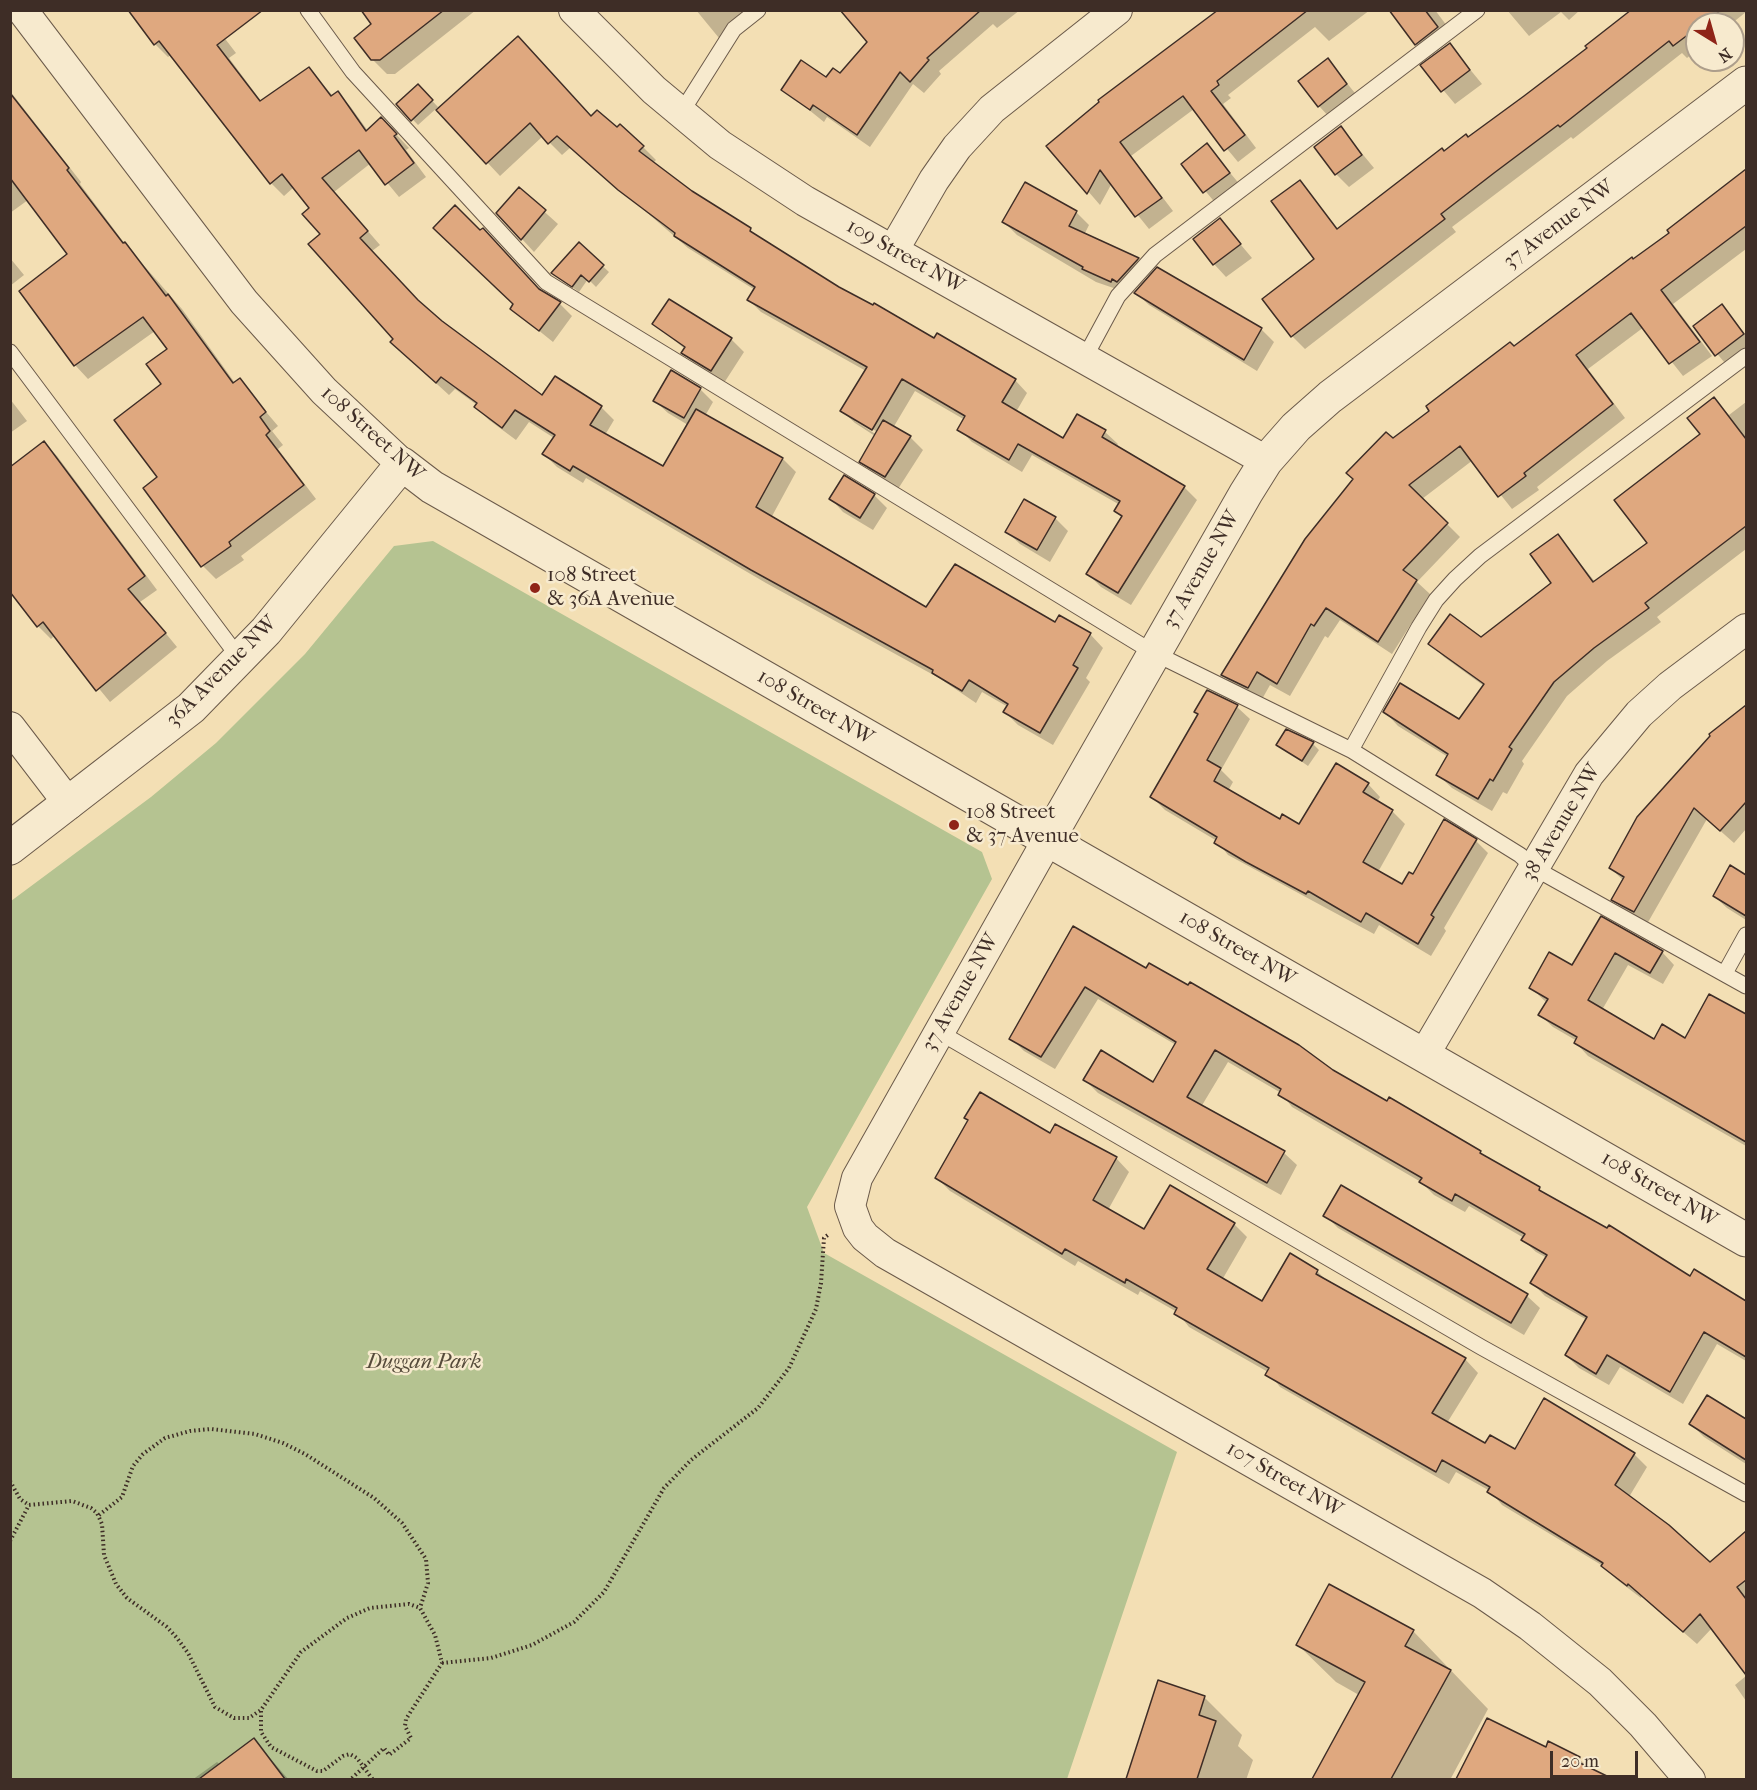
<!DOCTYPE html>
<style>
body{margin:0}
#map{position:relative;width:1757px;height:1790px;overflow:hidden;background:#f3dfb4;font-family:"IM FELL French Canon",serif}
canvas{display:block}
.frame{position:absolute;inset:0;border:12px solid #3e2d26;pointer-events:none}
.north{position:absolute;left:1685px;top:12px;width:60px;height:60px;box-sizing:border-box;background:#f7eace;border:2px solid #ad9e8b;border-radius:50%;rotate:143deg;font-size:16px;font-weight:700;line-height:24px;text-align:center;color:#3e2d26}
.north::after{content:'';display:block;margin:auto;width:21px;height:27px;background:#8f2418;clip-path:polygon(50% 0,100% 100%,50% 72%,0 100%)}
.scale{position:absolute;left:1550px;top:1751px;width:88px;height:27px;box-sizing:border-box;border:3px solid #3e2d26;border-top:0;padding-left:8px;font-size:18px;line-height:21px;white-space:nowrap;color:#3e2d26;-webkit-text-stroke:4px #f7eace;paint-order:stroke}
</style>
<div id="map">
<canvas width="1757" height="1790"></canvas>
<div class="frame"></div>
<div class="north">N</div>
<div class="scale">20 m</div>
</div>
<script>
const g = document.querySelector('canvas').getContext('2d');
g.lineJoin = 'round';
function fill(path, color) { g.fillStyle = color; g.fill(path, 'evenodd'); }
const shape = rows => new Path2D(rows.map(r => 'M' + r).join(''));
function stroke(path, color, width, dash) { g.strokeStyle = color; g.lineWidth = width; g.lineCap = dash ? 'butt' : 'round'; g.setLineDash(dash || []); g.stroke(path); }
function label(font, color, halo, rows, align = 'center') {
  g.font = font + ' "IM FELL French Canon",serif'; g.lineWidth = 5; g.setLineDash([]); g.textBaseline = 'middle'; g.strokeStyle = halo; g.fillStyle = color; for (const [text, x, y, turn = 0] of rows) {
    g.save(); g.translate(x, y); g.rotate((+turn || 0) * Math.PI / 180); g.textAlign = isNaN(turn) ? turn : align; if (halo) g.strokeText(text, 0, 0); g.fillText(text, 0, 0); g.restore();
  }
}
const green = shape([
 [433,541,982,852,992,879,807,1207,824,1253,1177,1452,1067,1779,11,1779,11,901,151,797,216,743,305,654,394,546]
]);
const shadow = shape([
 [203,10,236,53,229,58,261,101,309,69,333,96,337,93,350,106,368,131,394,132,409,148,406,150,426,177,399,197,371,163,334,192,380,245,372,251,423,306,543,397,555,378,601,407,614,420,605,435,664,468,688,425,668,413,655,401,700,389,713,402,705,416,783,459,796,472,771,518,927,609,1056,624,1060,617,1090,634,1103,648,1086,678,1090,682,1053,745,1018,725,1005,712,1008,707,982,692,976,703,939,678,766,583,586,478,583,483,557,467,544,454,554,438,529,422,516,440,489,420,476,407,477,405,455,389,449,395,405,355,322,234,311,209,294,187,284,196,271,183,172,54,168,57,155,44],
 [363,10,476,10,395,74,387,74,372,59,373,24],
 [696,10,747,10,745,17,719,38],
 [842,10,1020,10,997,28,993,24,939,71,941,74,924,93,913,84,870,147,827,117,824,122,783,89,840,75,869,42],
 [1219,10,1370,10,1329,41,1315,27,1228,95,1231,98,1223,104,1256,148,1238,162,1194,109,1131,156,1173,211,1149,229,1112,183,1100,205,1049,146],
 [1393,10,1435,10,1450,30,1445,34,1450,41,1429,57,1416,44],
 [1507,10,1580,10,1569,20,1561,12,1529,36],
 [1635,10,1746,12,1731,24,1697,24,1697,50,1687,58,1682,53,1573,139,1571,137,1452,227,1456,232,1305,349,1292,336,1316,260,1300,182,1338,230,1525,98],
 [1450,45,1482,84,1455,104,1423,66],
 [1328,60,1359,98,1331,119,1319,106],
 [418,86,438,107,418,125,398,104],
 [10,91,81,182,80,184,125,244,182,309,235,383,239,380,278,426,272,431,283,445,278,449,316,499,241,556,244,560,216,579,203,566,145,488,159,477,163,384,169,350,155,331,88,379,75,365,21,291,69,254,28,200,10,213],
 [438,110,591,118,643,147,656,160,653,163,691,192,838,288,1015,380,1027,393,1016,412,1064,440,1105,432,1118,444,1116,447,1184,487,1197,500,1131,605,1101,587,1088,574,1122,517,1116,511,1120,505,1032,455,1022,472,972,442,959,429,965,420,915,391,893,428,910,437,923,450,898,489,874,474,861,462,875,436,855,423,842,411,866,371,761,312,749,300,755,290,688,248,571,147,562,155,543,136,500,176],
 [855,418,879,433,877,435,855,421],
 [1341,128,1374,168,1349,187,1336,174],
 [1207,145,1241,186,1217,205,1183,164],
 [1746,171,1746,249,1673,304,1712,356,1683,376,1644,327,1588,369,1625,418,1537,487,1539,490,1512,509,1473,460,1422,499,1460,537,1417,582,1430,594,1392,654,1340,620,1328,638,1325,636,1290,696,1270,685,1261,701,1236,688,1223,675,1393,440,1671,234,1669,230],
 [519,189,558,224,534,252,498,213],
 [1076,212,1089,225,1084,235,1138,260,1150,272,1131,294,1096,282,1017,235,1004,222],
 [1220,220,1252,258,1226,277,1214,264],
 [579,244,609,272,596,287,588,279,579,292,553,273],
 [10,258,24,275,10,286],
 [540,291,560,304,572,316,553,342,512,309],
 [1136,293,1261,329,1274,342,1257,371,1149,305],
 [1722,306,1746,335,1746,355,1729,368,1695,327],
 [654,324,731,339,744,352,724,383,696,365,683,353,685,349],
 [10,399,27,421,10,433],
 [1714,399,1729,415,1746,402,1746,549,1657,617,1661,622,1607,661,1567,696,1522,761,1524,764,1507,794,1503,792,1492,811,1452,788,1438,775,1448,757,1398,726,1385,712,1460,721,1484,686,1444,657,1430,643,1481,639,1553,583,1558,536,1596,583,1649,544,1702,435],
 [44,443,57,456,157,590,140,602,177,647,110,702,55,635,51,639,38,626,10,590],
 [874,495,887,508,873,530,843,512,831,499],
 [1055,518,1068,531,1050,562,1020,544,1007,532],
 [1207,692,1237,707,1250,719,1221,770,1233,782,1228,791,1280,821,1299,826,1368,784,1380,797,1377,802,1393,812,1405,824,1378,872,1402,886,1414,876,1476,841,1488,853,1444,928,1446,931,1431,956,1379,925,1374,934,1228,855,1217,841,1165,810,1152,797,1199,714],
 [1746,715,1746,829,1734,843,1707,819,1647,924,1626,912,1613,899,1624,881,1610,868],
 [1313,744,1319,750,1308,766,1278,745],
 [1731,867,1746,876,1746,920,1727,908,1714,896],
 [1601,918,1662,952,1674,965,1663,984,1628,965,1602,1010,1655,1041,1686,1040,1710,996,1746,1016,1746,1146,1588,1056,1576,1043,1577,1041,1553,1027,1540,1015,1547,1003,1531,988,1572,967],
 [1073,928,1387,1103,1428,1121,1539,1189,1547,1196,1690,1278,1694,1271,1746,1302,1746,1361,1717,1344,1683,1404,1620,1367,1609,1385,1579,1368,1566,1355,1587,1320,1545,1296,1532,1283,1547,1258,1536,1252,1523,1240,1524,1238,1469,1206,1465,1212,1434,1195,1421,1182,1292,1107,1281,1093,1228,1062,1201,1107,1284,1153,1297,1165,1281,1195,1098,1093,1085,1080,1153,1084,1176,1045,1098,999,1055,1069,1024,1051,1011,1038],
 [1055,1126,1116,1158,1129,1172,1108,1210,1144,1231,1234,1224,1247,1237,1222,1280,1262,1303,1317,1271,1329,1283,1465,1359,1478,1373,1447,1423,1486,1445,1515,1451,1634,1454,1647,1467,1629,1497,1710,1564,1746,1533,1746,1673,1712,1628,1697,1644,1642,1596,1641,1598,1616,1579,1603,1566,1502,1505,1490,1491,1456,1472,1449,1484,1280,1387,1268,1372,1189,1327,1177,1312,1140,1291,1138,1295,1078,1261,1075,1266,950,1191,936,1177,1051,1135],
 [1325,1215,1527,1296,1540,1308,1524,1335,1338,1228],
 [1708,1397,1746,1418,1746,1464,1704,1437,1691,1424],
 [1413,1631,1488,1709,1450,1780,1313,1780,1359,1695,1336,1682,1298,1645],
 [1746,1676,1746,1701,1735,1685],
 [1159,1682,1204,1697,1242,1735,1238,1746,1253,1760,1246,1780,1127,1780],
 [254,1740,289,1780,192,1780,217,1762,221,1765],
 [1546,1749,1579,1759,1590,1769,1610,1780,1472,1780,1463,1770]
]);
const building = shape([
 [128,10,263,10,217,45,260,101,309,67,331,96,338,91,366,131,381,117,397,134,394,136,414,163,385,185,359,150,322,178,368,231,360,238,418,300,442,321,542,395,555,376,602,406,590,425,663,466,696,409,783,458,756,507,926,607,955,564,1055,622,1059,615,1091,633,1073,665,1078,668,1040,733,1003,712,1008,704,969,680,962,691,932,673,933,670,751,570,573,466,570,471,542,454,555,435,515,410,502,428,474,407,477,403,441,377,436,383,390,342,393,339,308,244,320,234,302,214,309,208,282,174,270,184,159,41,154,45,128,10],
 [361,10,444,10,380,60,371,60,354,38,371,24,361,10],
 [840,10,981,10,927,58,929,60,910,82,900,72,857,135,813,105,810,110,781,90,801,60,826,77,833,68,840,73,867,42,840,10],
 [1218,10,1308,10,1217,81,1219,85,1211,91,1245,135,1224,151,1183,96,1120,142,1162,198,1135,217,1100,170,1087,194,1046,146,1099,102,1098,100,1218,10],
 [1389,10,1425,10,1438,27,1415,45,1389,10],
 [1631,10,1721,10,1703,24,1697,24,1697,28,1673,46,1669,41,1560,127,1558,125,1494,173,1441,214,1445,219,1291,337,1262,299,1314,259,1271,201,1300,180,1337,229,1442,148,1444,151,1466,134,1468,137,1524,96,1587,48,1585,46,1631,10],
 [518,36,591,116,597,110,617,127,620,124,644,146,639,151,692,191,751,228,750,231,839,287,873,305,874,303,934,338,937,333,1016,379,1002,402,1063,438,1077,414,1106,430,1102,437,1185,486,1118,593,1086,574,1122,516,1114,511,1120,501,1018,444,1009,460,957,430,965,416,902,379,872,430,840,411,867,367,747,300,755,287,674,236,675,233,618,190,557,136,548,144,530,123,486,164,436,110,518,36],
 [1450,43,1470,70,1441,92,1420,65,1450,43],
 [1328,58,1347,84,1318,107,1298,81,1328,58],
 [418,84,433,100,411,121,396,104,418,84],
 [10,93,69,168,67,170,123,243,125,242,166,296,168,294,233,383,240,378,266,412,260,417,270,431,266,435,304,485,229,542,231,546,201,567,143,488,157,477,114,420,161,384,146,364,167,349,143,317,74,366,19,291,67,254,10,178,10,93],
 [1341,126,1362,155,1335,175,1314,147,1341,126],
 [1207,143,1230,173,1203,193,1181,164,1207,143],
 [1746,169,1746,226,1661,290,1700,342,1669,364,1631,313,1576,355,1613,404,1524,473,1526,476,1498,497,1460,446,1409,485,1448,523,1403,570,1417,580,1378,642,1326,608,1314,626,1311,624,1277,684,1257,672,1248,688,1221,675,1305,539,1353,479,1346,473,1386,432,1393,438,1429,411,1426,406,1510,342,1514,346,1632,257,1633,259,1669,233,1667,230,1746,169],
 [1025,182,1077,211,1069,226,1139,258,1117,282,1112,279,1111,282,1082,269,1083,267,1002,222,1025,182],
 [519,187,546,210,521,240,496,213,519,187],
 [455,205,480,230,483,228,539,289,561,302,539,331,510,309,513,304,433,228,455,205],
 [1220,218,1241,244,1213,265,1193,239,1220,218],
 [579,242,604,265,589,282,581,275,572,287,551,273,579,242],
 [1157,267,1262,328,1244,360,1134,293,1157,267],
 [669,299,732,338,711,371,681,353,685,347,652,324,669,299],
 [1722,304,1744,334,1715,356,1693,326,1722,304],
 [671,370,701,388,684,418,653,401,671,370],
 [1714,397,1746,439,1746,526,1645,603,1649,608,1594,648,1554,682,1509,747,1512,749,1493,781,1490,779,1478,799,1436,775,1448,754,1383,712,1400,683,1459,719,1484,684,1428,644,1450,614,1481,637,1551,583,1530,554,1558,534,1593,582,1647,543,1614,500,1700,434,1687,418,1714,397],
 [883,420,911,436,885,477,859,462,883,420],
 [44,441,145,576,128,589,166,633,96,691,43,622,37,627,10,592,10,467,44,441],
 [844,475,875,494,860,518,829,499,844,475],
 [1024,499,1056,517,1037,550,1005,532,1024,499],
 [1207,690,1238,705,1207,760,1221,768,1214,781,1280,819,1282,814,1299,824,1336,763,1369,783,1363,792,1393,810,1363,862,1402,884,1409,872,1413,874,1444,819,1477,839,1431,915,1434,917,1418,944,1366,913,1361,922,1308,891,1306,894,1246,862,1214,843,1217,837,1150,797,1198,714,1194,712,1207,690],
 [1746,705,1746,802,1720,831,1694,808,1634,912,1611,900,1624,877,1609,868,1637,817,1710,736,1709,734,1746,705],
 [1286,729,1314,742,1302,761,1276,745,1286,729],
 [1730,865,1746,875,1746,916,1713,896,1730,865],
 [1601,916,1663,951,1650,973,1615,953,1588,1000,1654,1039,1662,1024,1685,1038,1709,994,1746,1014,1746,1142,1574,1043,1577,1037,1538,1015,1548,999,1529,988,1549,952,1572,965,1601,916],
 [1073,926,1146,968,1149,963,1188,985,1190,982,1299,1045,1333,1070,1387,1101,1389,1097,1481,1151,1480,1153,1540,1187,1539,1190,1607,1228,1609,1225,1690,1276,1694,1269,1746,1301,1746,1357,1704,1332,1670,1392,1607,1355,1596,1374,1565,1355,1587,1317,1530,1283,1547,1255,1521,1240,1525,1234,1455,1194,1452,1201,1419,1182,1422,1178,1278,1095,1281,1089,1215,1050,1187,1097,1285,1151,1267,1183,1083,1080,1101,1050,1153,1082,1176,1042,1085,987,1041,1057,1009,1039,1073,926],
 [980,1092,1050,1133,1055,1124,1117,1157,1093,1200,1144,1229,1170,1185,1235,1223,1207,1269,1262,1301,1290,1253,1318,1270,1316,1274,1466,1358,1432,1413,1485,1443,1490,1435,1515,1449,1544,1398,1635,1453,1615,1485,1669,1525,1710,1562,1746,1531,1746,1580,1737,1587,1746,1599,1746,1675,1700,1614,1683,1632,1628,1584,1627,1586,1601,1566,1603,1563,1487,1492,1490,1487,1442,1460,1436,1472,1265,1375,1269,1368,1174,1314,1177,1308,1126,1279,1125,1283,1065,1249,1062,1254,935,1178,968,1120,964,1118,980,1092],
 [1341,1185,1528,1294,1511,1323,1323,1216,1341,1185],
 [1707,1395,1746,1419,1746,1460,1689,1424,1707,1395],
 [1329,1584,1414,1630,1405,1646,1451,1670,1391,1779,1312,1779,1365,1682,1296,1645,1329,1584],
 [1158,1680,1205,1696,1199,1715,1216,1721,1197,1779,1126,1779,1158,1680],
 [1487,1718,1546,1747,1548,1741,1580,1757,1578,1762,1613,1779,1456,1779,1487,1718],
 [254,1738,285,1779,199,1779,254,1738]
]);
const path = shape([
 [10,1481,20,1499,29,1505,72,1501,91,1508,97,1513,102,1524,104,1555,116,1584,127,1598,167,1627,177,1638,188,1653,215,1707,234,1718,249,1718,261,1710,301,1652,347,1618,370,1608,409,1604,420,1608,435,1635,442,1663,406,1719,405,1726,411,1738,389,1755,384,1748,350,1780],
 [99,1515,122,1497,133,1466,143,1454,165,1438,190,1431,211,1429,255,1434,283,1443,305,1454,374,1498,402,1523,426,1559,428,1583,420,1608],
 [10,1541,29,1505],
 [442,1663,491,1658,532,1645,574,1622,604,1592,664,1488,691,1460,758,1408,789,1368,816,1309,821,1283,824,1238,829,1234],
 [261,1711,261,1732,271,1747,317,1771,323,1771,343,1756,350,1754,357,1758,373,1780]
]);
const service = shape([
 [308,10,353,72,546,282,1154,653,1351,750,1520,855,1534,868,1746,986],
 [681,113,734,29,758,10],
 [10,352,240,659],
 [1084,359,1118,296,1155,255,1477,10],
 [1351,750,1419,627,1436,600,1455,579,1480,556,1746,356],
 [1725,973,1746,935],
 [939,1032,1481,1347,1746,1494]
]);
const minor = shape([
 [22,10,244,302,324,391,402,464],
 [574,10,654,90,720,145,805,201,1266,461],
 [894,249,934,180,957,147,992,109,1117,10],
 [10,727,69,804],
 [1047,841,857,1178,850,1206,858,1228,865,1237,885,1253,1482,1593,1530,1626,1600,1682,1643,1725,1690,1780],
 [1424,1055,1589,774,1639,714,1670,686,1746,629]
]);
const tertiary = shape([
 [1047,841,1246,493,1266,461,1296,427,1330,397,1746,83],
 [10,848,191,708,266,631,402,464,432,487,488,519,1746,1240]
]);
const markers = [
 [535,588,6,"#8f2418"],
 [954,825,6,"#8f2418"]
];
const streetNames = [
 ["37 Avenue NW",1559,225,-37],
 ["109 Street NW",905,257,29],
 ["108 Street NW",372,434,42],
 ["37 Avenue NW",1202,570,-60],
 ["36A Avenue NW",222,672,-45],
 ["108 Street NW",815,708,30],
 ["38 Avenue NW",1562,823,-59],
 ["108 Street NW",1237,949,30],
 ["37 Avenue NW",961,993,-60],
 ["108 Street NW",1659,1190,30],
 ["107 Street NW",1284,1480,30]
];
const poiNames = [
 ["108 Street",547,576],
 ["& 36A Avenue",547,600],
 ["108 Street",966,813],
 ["& 37 Avenue",966,837]
];
const parkNames = [
 ["Duggan Park",424,1363]
];
fill(green, '#b5c391');
fill(shadow, '#0003');
fill(building, '#dfa87f');
stroke(building, '#3e2d26', 1.5);
stroke(service, '#6b5a4a', 17);
stroke(minor, '#6b5a4a', 32);
stroke(tertiary, '#6b5a4a', 35);
stroke(path, '#3e2d26', 4, [1.5, 3]);
stroke(service, '#f7eace', 15);
stroke(minor, '#f7eace', 30);
stroke(tertiary, '#f7eace', 33);
for (const [x, y, r, color] of markers) { const dot = new Path2D(); dot.arc(x, y, r, 0, 2 * Math.PI); g.fillStyle = color; g.fill(dot); stroke(dot, '#f7eace', 2); }
label('21px', '#3e2d26', '#f7eace', streetNames);
label('21px', '#3e2d26', '#f7eace', poiNames, 'left');
label('italic 21px', '#564b3b', '#f7eace', parkNames);
</script>
